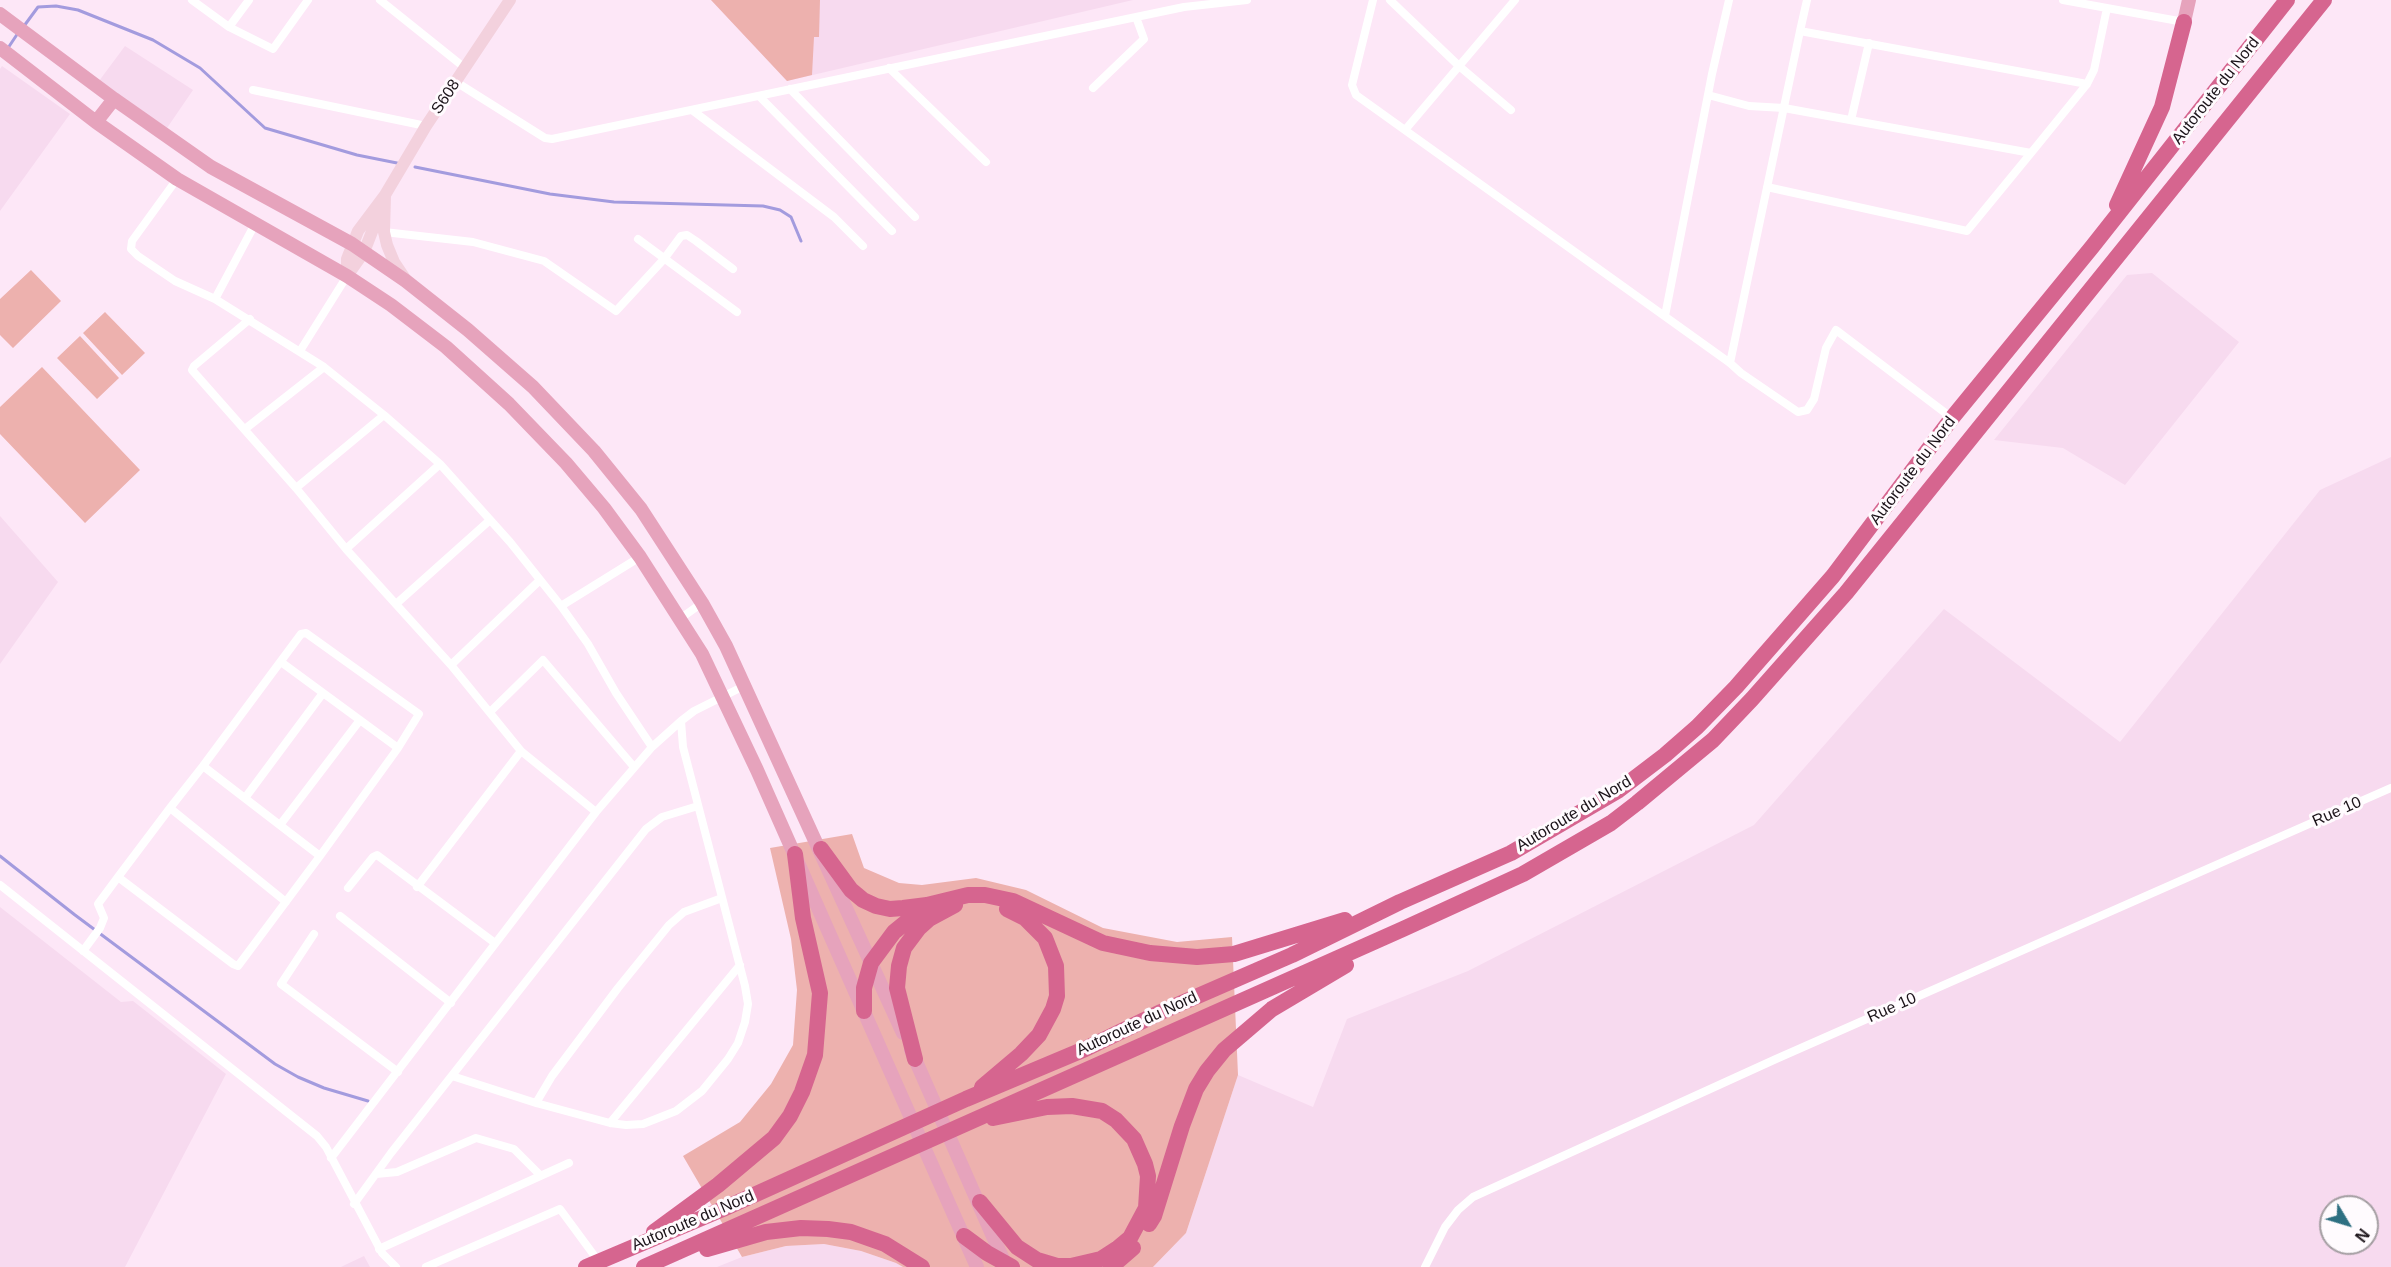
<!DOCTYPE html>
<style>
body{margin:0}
#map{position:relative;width:2391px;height:1267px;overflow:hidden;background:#fde7f7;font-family:Helvetica,sans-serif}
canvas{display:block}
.north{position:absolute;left:2319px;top:1195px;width:60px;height:60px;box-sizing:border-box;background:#fffbfe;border:2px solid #a49ea2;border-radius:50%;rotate:128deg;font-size:16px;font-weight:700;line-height:24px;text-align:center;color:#1b1319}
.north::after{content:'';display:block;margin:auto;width:21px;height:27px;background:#2e7082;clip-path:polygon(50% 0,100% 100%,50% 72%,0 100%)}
</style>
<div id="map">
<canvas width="2391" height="1267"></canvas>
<div class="north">N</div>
</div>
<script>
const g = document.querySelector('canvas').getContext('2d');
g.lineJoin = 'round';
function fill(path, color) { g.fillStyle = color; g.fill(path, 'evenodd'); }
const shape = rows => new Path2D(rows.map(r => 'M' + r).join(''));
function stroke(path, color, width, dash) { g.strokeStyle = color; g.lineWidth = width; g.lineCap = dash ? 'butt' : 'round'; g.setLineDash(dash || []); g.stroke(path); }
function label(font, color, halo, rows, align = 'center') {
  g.font = font + ' Helvetica,sans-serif'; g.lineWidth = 6; g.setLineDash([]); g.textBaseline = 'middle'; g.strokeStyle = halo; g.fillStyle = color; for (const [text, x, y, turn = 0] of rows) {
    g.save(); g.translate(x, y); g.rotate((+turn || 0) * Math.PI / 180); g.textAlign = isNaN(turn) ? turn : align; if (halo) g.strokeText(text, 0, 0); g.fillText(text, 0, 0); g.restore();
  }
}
const built = shape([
 [711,0,1133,0,787,81],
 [125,46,193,90,167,128,99,81],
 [2,66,70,114,0,211,0,69],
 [2152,273,2239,342,2125,485,2063,448,1994,440,2127,275],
 [2391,457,2391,1267,1153,1267,1186,1233,1238,1075,1313,1107,1347,1019,1468,971,1754,825,1944,609,2120,742,2320,490],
 [2331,1207,2367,1207,2367,1243,2331,1243],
 [0,516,58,582,0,664],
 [0,907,121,1002,133,1001,226,1074,125,1267,0,1267],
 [824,1244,861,1251,896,1263,903,1267,717,1267,742,1257,786,1246],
 [364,1256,370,1267,341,1267,345,1265]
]);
const green = shape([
 [711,0,820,0,819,37,814,37,812,75,787,81],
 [31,270,61,301,13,348,0,335,0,299],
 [105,312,145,353,122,375,83,333],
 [80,336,119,378,97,399,57,358],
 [42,367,140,470,85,523,0,434,0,407],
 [852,834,864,868,899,883,922,885,976,878,1026,890,1103,928,1177,942,1232,937,1238,1075,1186,1233,1153,1267,903,1267,896,1263,861,1251,824,1244,786,1246,742,1257,683,1156,740,1122,771,1084,793,1045,797,990,791,939,770,848]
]);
const stream = shape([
 [24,26,38,7,56,6,78,10,153,40,200,68,265,128,357,155,397,163],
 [8,48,18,33],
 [415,167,550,194,614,202,763,206,780,210,791,217,801,241],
 [0,856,75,915,275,1064,298,1077,324,1088,368,1101]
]);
const street = shape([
 [192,0,229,27,273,49,308,0],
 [380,0,465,68],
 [1373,0,1352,85,1356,95,1730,363,1741,373,1798,412,1807,410,1814,399,1826,348,1836,330,1952,418],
 [1390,0,1459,66,1511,110],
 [2063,0,2184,22],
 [229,27,249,0],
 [1800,31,1807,0],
 [889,68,986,162],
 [456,82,545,138,552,139,1184,7,1247,0],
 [1093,88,1144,39,1136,17],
 [790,89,915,217],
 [253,90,426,126],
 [1708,95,1749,106,1784,108,2031,153,1967,231,1767,187],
 [759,96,892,231],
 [692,110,834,217,863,246],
 [1851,120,1869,43],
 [1405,130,1515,0],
 [2031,153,2087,84,2094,70,2107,8],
 [177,179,132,241,131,249,138,256,175,281,215,299],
 [256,222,215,299,324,367,384,415,440,464,510,542,561,606,588,644,616,693,652,747],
 [384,232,473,242,544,261,616,311,664,259,681,236,687,235,696,241,733,269],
 [638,239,737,312],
 [1665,316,1712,74,1729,0],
 [250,319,194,366,192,370,296,488,346,549,451,665,521,751,596,812],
 [300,351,347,276],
 [1730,363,1800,31,2087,84],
 [245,429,324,367],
 [296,488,384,415],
 [346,549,440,464],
 [396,604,490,520],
 [561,606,640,557],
 [681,618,702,603],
 [281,662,398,748],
 [451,665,540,580],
 [490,712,543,660,634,767],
 [203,766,320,856],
 [245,798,323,693],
 [170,808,286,902],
 [280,825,360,720],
 [0,885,317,1136,326,1147,382,1253,396,1267],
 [417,887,521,751],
 [348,888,373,857,377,855,495,943],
 [340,916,451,1003],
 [314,934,281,984,398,1072],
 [83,951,100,928,104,918,98,904,118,877,170,808,203,766,301,634,306,633,419,714,398,748,320,856,238,966,233,964,118,877],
 [452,1076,536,1103,610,1123,626,1125,643,1124,676,1111,702,1091,728,1059,738,1043,745,1022,748,1004,745,986,683,747,681,721,694,711,746,685],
 [536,1103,552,1076,618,988,669,925,684,912,722,898],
 [610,1123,740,965],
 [331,1158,596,812,652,747,681,721],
 [376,1174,397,1172,476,1138,514,1149,540,1175],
 [354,1204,391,1153,646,829,662,817,698,806],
 [379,1249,569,1163],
 [426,1267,560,1209,599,1262],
 [1425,1267,1445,1227,1458,1210,1473,1197,1776,1059,2391,788]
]);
const secondary = shape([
 [385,195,384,232,387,245,394,262,406,280],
 [347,276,347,259,358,231,385,195,426,126,510,0],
 [347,276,364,252,380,211]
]);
const primary = shape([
 [0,14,114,99,211,167,352,244,406,281,468,330,533,387,594,451,641,509,702,603,726,646,903,1033],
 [2184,22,2189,0],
 [0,48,96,122,177,179,347,276,391,305,446,347,509,404,566,463,604,508,640,557,702,654,757,770,977,1267],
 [96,122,114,99],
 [911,1050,1006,1266]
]);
const highway = shape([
 [2117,205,2162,107,2184,22],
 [821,849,851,890,863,900,876,906,890,909,903,908,927,905,968,895,985,895,1013,901,1103,943,1150,953,1197,957,1234,954,1345,920],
 [864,1011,864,988,871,963,894,932,926,906],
 [915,1059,897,988,899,966,904,948,919,928,929,919,955,905],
 [982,1087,1021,1054,1039,1035,1053,1009,1057,996,1056,966,1045,938,1025,918,1007,909],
 [980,1202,1017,1247,1037,1260,1057,1266,1071,1266,1101,1259,1118,1248,1130,1238,1146,1208,1148,1176,1145,1164,1134,1139,1116,1120,1102,1111,1072,1106,1047,1107,993,1118],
 [1149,1224,1154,1216,1182,1126,1196,1089,1207,1071,1224,1050,1272,1009,1346,965],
 [654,1232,718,1185,774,1138,790,1116,802,1092,815,1055,820,993,803,918,795,854],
 [964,1236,987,1253,1012,1267],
 [707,1249,766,1232,801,1228,828,1229,851,1232,885,1244,922,1267],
 [586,1267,723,1209,966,1099,1085,1049,1161,1012,1292,955,1400,902,1511,853,1619,790,1665,755,1697,727,1736,687,1833,576,1952,418,2092,247,2287,0],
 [644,1267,1403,929,1523,874,1611,823,1637,803,1713,740,1752,699,1846,593,2324,0],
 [1111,1267,1133,1248]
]);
const streetNames = [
 ["Autoroute du Nord",2216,91,-52],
 ["S608",446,97,-56],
 ["Autoroute du Nord",1913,471,-53],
 ["Rue 10",2337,812,-24],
 ["Autoroute du Nord",1574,814,-31],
 ["Rue 10",1892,1008,-24],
 ["Autoroute du Nord",1137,1024,-25],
 ["Autoroute du Nord",693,1221,-23]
];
fill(built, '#f7daef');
fill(green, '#edb1ae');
stroke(stream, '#a39bde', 3);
stroke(street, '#fff', 8);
stroke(secondary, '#f3d1dd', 12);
stroke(primary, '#e6a3bc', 14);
stroke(highway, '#d6658f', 16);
label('16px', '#1b1319', '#fffbfe', streetNames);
</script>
